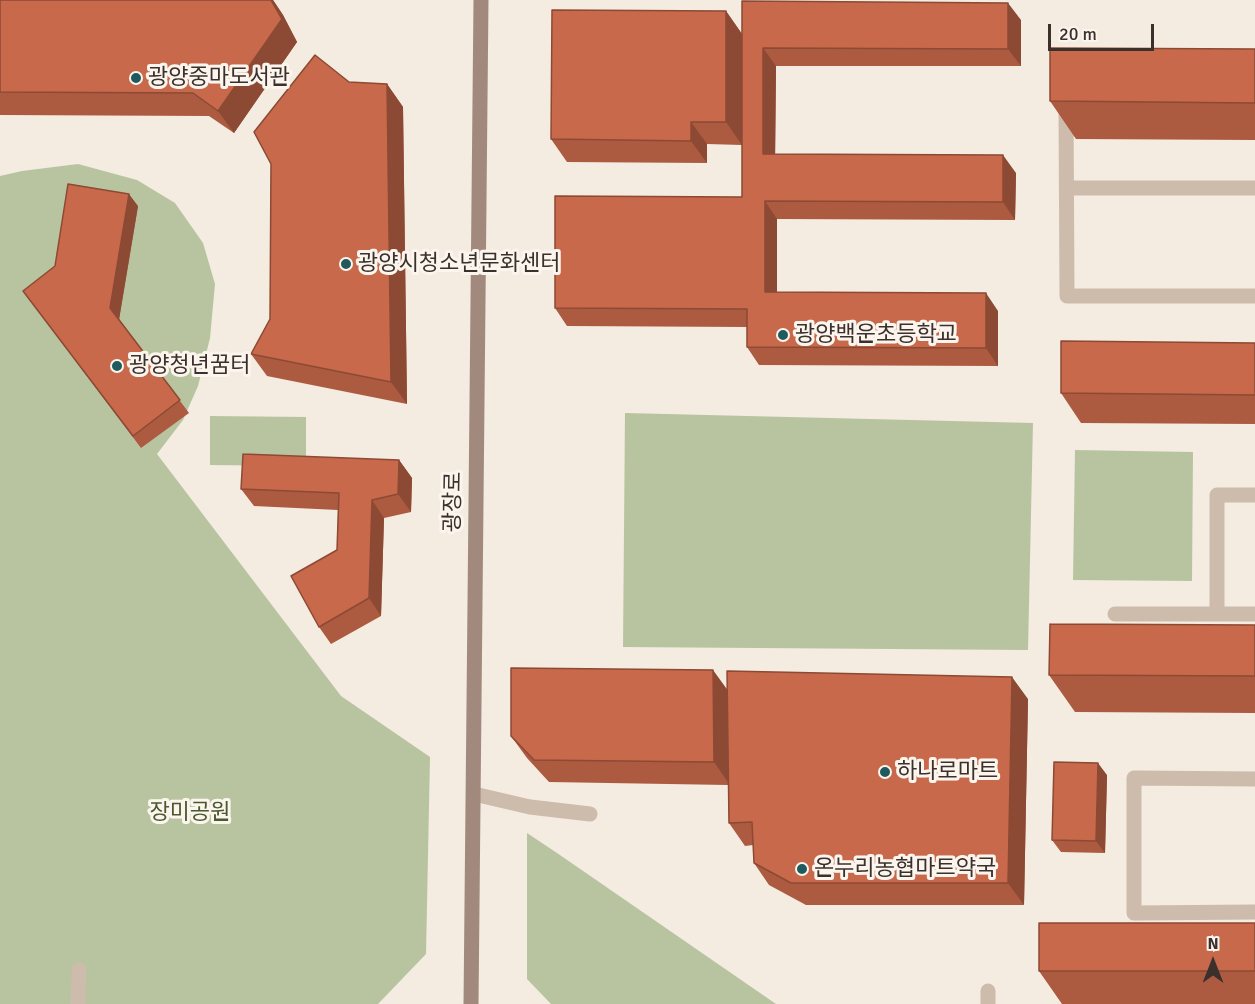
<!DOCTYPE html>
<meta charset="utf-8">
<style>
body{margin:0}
#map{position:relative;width:1255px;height:1004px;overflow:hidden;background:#f4ebe1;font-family:Signika,sans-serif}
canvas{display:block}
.north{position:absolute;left:1183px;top:932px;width:60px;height:60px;-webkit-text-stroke:4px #fbf5ee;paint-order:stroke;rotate:0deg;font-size:16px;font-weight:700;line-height:24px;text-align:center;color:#3b302b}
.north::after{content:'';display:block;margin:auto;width:21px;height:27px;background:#3b302b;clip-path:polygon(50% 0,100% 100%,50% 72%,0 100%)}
.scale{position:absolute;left:1048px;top:24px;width:106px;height:27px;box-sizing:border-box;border:3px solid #3b302b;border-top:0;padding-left:8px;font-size:18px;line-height:21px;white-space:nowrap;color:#3b302b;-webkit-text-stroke:4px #fbf5ee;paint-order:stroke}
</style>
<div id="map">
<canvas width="1255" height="1004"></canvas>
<div class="north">N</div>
<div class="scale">20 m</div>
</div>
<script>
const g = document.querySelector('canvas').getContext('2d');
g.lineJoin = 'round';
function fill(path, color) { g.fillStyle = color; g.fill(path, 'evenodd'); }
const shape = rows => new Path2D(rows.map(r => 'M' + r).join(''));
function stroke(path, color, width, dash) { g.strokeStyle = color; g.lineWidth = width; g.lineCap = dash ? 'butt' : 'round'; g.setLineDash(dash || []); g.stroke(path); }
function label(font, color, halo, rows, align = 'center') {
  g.font = font + ' Signika,"Noto Sans KR",sans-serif'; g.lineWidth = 6; g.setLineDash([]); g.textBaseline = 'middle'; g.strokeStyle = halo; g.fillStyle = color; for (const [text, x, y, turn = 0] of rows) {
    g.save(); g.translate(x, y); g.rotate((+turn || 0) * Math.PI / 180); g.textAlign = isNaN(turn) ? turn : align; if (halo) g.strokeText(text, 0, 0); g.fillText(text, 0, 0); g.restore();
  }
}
const green = shape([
 [78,164,137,180,175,203,203,243,215,284,210,338,198,386,183,420,157,454,341,696,430,757,426,954,378,1004,0,1004,0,176,22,171],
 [625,413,1033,423,1028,650,623,647],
 [210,416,306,417,306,466,210,465],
 [1075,450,1193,452,1192,581,1073,580],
 [527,833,557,853,776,1004,551,1004,527,979]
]);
const lane = shape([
 [1066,105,1067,296,1255,296],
 [1067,188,1255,188],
 [1255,495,1217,495,1217,614,1255,614],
 [1115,614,1217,614],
 [1255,779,1134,778,1134,913,1255,912],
 [474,794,530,807,590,814],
 [988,991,988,1004],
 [78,1004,79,970]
]);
const secondary = shape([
 [471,1004,481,0]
]);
const wall = shape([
 [0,0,273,0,283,15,297,42,234,133,209,116,0,115],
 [726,11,742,34,1021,20,1021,66,776,66,775,154,1016,173,1015,220,777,219,777,292,998,311,998,366,759,365,747,347,747,327,567,326,555,308,742,197,742,145,707,144,707,163,567,162,551,139],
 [1255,49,1255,140,1076,139,1050,101],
 [349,82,387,84,403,107,407,404,267,376,251,354,270,319,271,164],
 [138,206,119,319,189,413,141,448,23,291],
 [1255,343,1255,424,1081,423,1061,393],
 [399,460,412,478,411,512,384,518,381,616,331,644,319,627,337,550,338,510,254,506,241,489],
 [1255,625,1255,713,1075,712,1049,675],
 [727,690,1028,699,1024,905,806,905,769,885,754,863,753,845,745,846,729,823,728,785,549,782,527,758,511,736],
 [1107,775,1105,853,1061,852,1052,840],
 [1255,923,1255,1004,1062,1004,1039,971]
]);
const shadedWall = shape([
 [271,0,273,0,283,15,297,42,234,133,218,111],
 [1008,3,1021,20,1021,66,1008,49],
 [726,11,742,34,742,145,726,122],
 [763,48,776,66,775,171,763,154],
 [387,84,403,107,407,404,391,382],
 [691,122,707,144,707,163,691,141],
 [1003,155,1016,173,1015,220,1003,202],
 [129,194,138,206,119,320,110,308],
 [765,201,777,219,777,309,765,292],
 [986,293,998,311,998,366,986,348],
 [399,460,412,478,411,512,398,494],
 [372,500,384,518,381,616,369,598],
 [713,670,729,692,730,785,714,762],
 [1012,677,1028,699,1024,905,1008,883],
 [1098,763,1107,775,1105,853,1096,841]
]);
const building = shape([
 [0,0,271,0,282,19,218,111,193,93,0,92,0,0],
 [742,1,1008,3,1008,49,763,48,763,154,1003,155,1003,202,765,201,765,292,986,293,986,348,747,347,747,309,555,308,555,196,742,197,742,1],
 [552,10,726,11,726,122,691,122,691,141,551,139,552,10],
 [1050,48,1255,49,1255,103,1050,101,1050,48],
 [315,55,349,82,387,84,391,382,251,354,270,319,271,164,254,132,315,55],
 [68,184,129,194,110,308,180,400,133,436,23,291,55,266,68,184],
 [1061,341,1255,343,1255,395,1061,393,1061,341],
 [243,454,399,460,398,494,372,500,369,598,319,627,291,576,337,550,339,493,241,489,243,454],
 [1050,624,1255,625,1255,676,1049,675,1050,624],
 [511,668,713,670,714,762,534,760,511,736,511,668],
 [727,671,1012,677,1008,883,791,883,754,863,752,822,729,823,727,671],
 [1054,762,1098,763,1096,841,1052,840,1054,762],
 [1039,923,1255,923,1255,971,1039,971,1039,923]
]);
const markers = [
 [136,78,6,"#1f5a5e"],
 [346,264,6,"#1f5a5e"],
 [783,335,6,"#1f5a5e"],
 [117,366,6,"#1f5a5e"],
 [885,772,6,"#1f5a5e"],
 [802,869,6,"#1f5a5e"]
];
const poiNames = [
 ["광양중마도서관",148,78],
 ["광양시청소년문화센터",358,264],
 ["광양백운초등학교",795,335],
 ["광양청년꿈터",129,366],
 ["하나로마트",897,772],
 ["온누리농협마트약국",814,869]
];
const streetNames = [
 ["광장로",454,502,-89]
];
const parkNames = [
 ["장미공원",190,813]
];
fill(green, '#b8c4a0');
stroke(lane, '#cdbbac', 15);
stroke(secondary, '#a18a7d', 15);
fill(wall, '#ac5a40');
fill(shadedWall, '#8c4a34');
fill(building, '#c8694b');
stroke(building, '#8c4a34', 1.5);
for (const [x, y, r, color] of markers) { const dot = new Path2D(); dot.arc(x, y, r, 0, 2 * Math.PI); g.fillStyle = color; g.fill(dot); stroke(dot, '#fbf5ee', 2); }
label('22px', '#3b302b', '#fbf5ee', poiNames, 'left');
label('22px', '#3b302b', '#fbf5ee', streetNames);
label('22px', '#4a5a2e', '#fbf5ee', parkNames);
</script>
